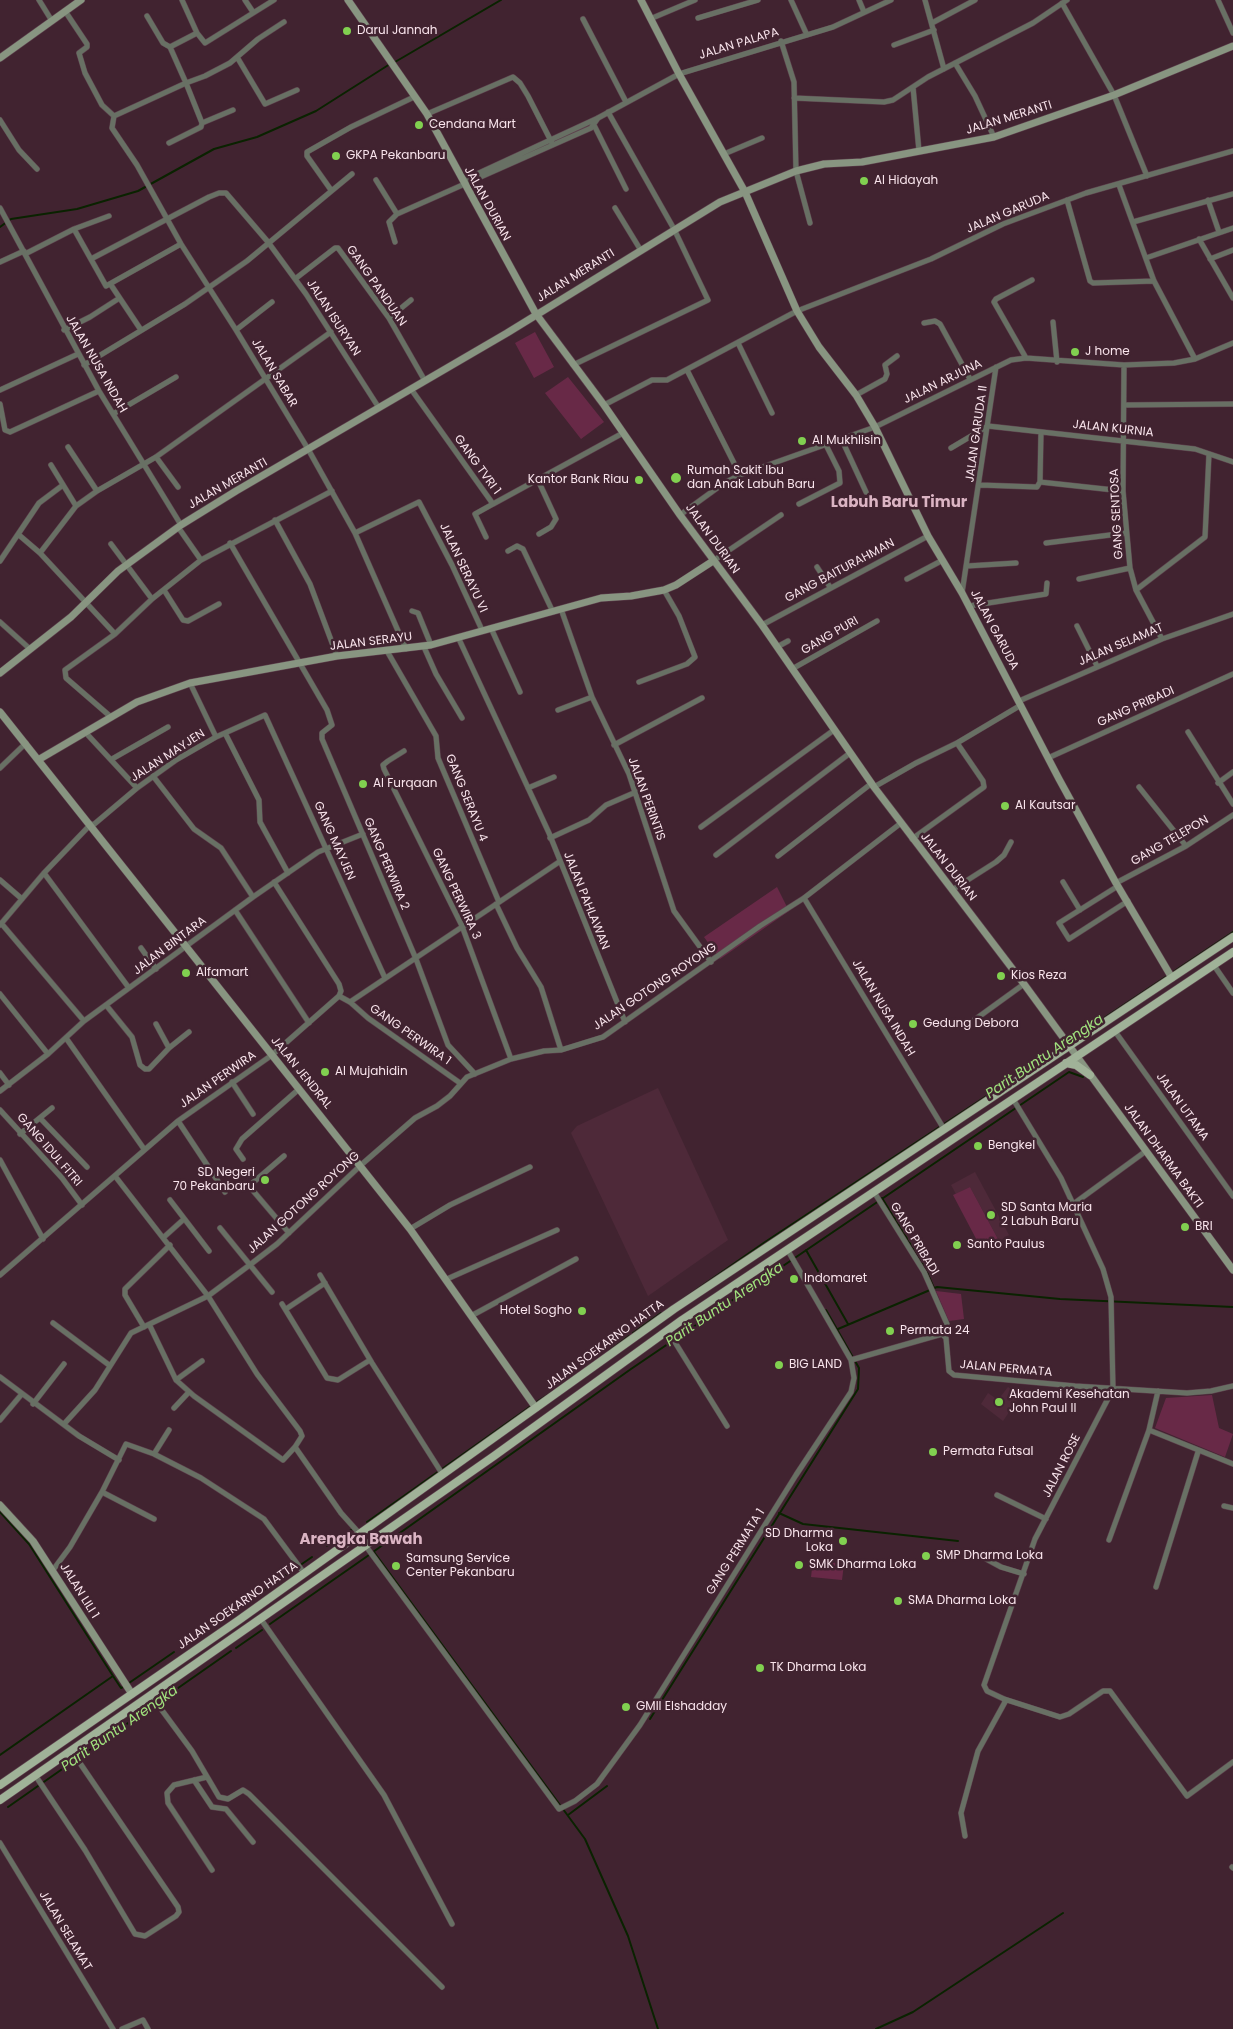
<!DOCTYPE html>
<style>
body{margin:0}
canvas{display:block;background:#412330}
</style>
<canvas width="1233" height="2029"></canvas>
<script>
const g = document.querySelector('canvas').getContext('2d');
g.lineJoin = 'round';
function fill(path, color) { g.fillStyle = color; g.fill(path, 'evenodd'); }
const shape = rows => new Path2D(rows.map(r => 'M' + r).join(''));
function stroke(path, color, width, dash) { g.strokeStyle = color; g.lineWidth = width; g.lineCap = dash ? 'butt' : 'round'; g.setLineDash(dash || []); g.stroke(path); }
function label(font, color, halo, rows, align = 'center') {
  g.font = font + ' Poppins,sans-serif'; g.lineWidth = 5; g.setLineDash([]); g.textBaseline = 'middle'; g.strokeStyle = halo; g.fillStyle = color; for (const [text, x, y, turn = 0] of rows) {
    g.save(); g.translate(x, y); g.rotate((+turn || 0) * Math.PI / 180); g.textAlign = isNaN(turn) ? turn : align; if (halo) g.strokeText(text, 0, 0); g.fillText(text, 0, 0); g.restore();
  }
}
const built = shape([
 [658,1088,728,1240,648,1296,571,1133,577,1126],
 [975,1172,1009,1235,999,1241,970,1187,956,1194,951,1185],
 [1008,1387,1020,1396,1003,1421,981,1404,988,1393,998,1400]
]);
const green = shape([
 [535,332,554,367,534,378,515,343],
 [568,377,604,422,581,439,545,393],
 [777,887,789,911,720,959,704,937],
 [970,1187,999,1241,982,1250,953,1195],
 [936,1291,961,1294,964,1319,949,1321],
 [1212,1395,1219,1428,1233,1434,1225,1457,1155,1428,1166,1398],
 [813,1560,844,1564,842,1580,811,1577]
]);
const stream = shape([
 [395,62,501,0],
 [0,227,11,219,77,209,138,191,214,149,257,137,316,111,390,64],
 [1083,1032,1233,932],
 [882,1198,925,1268,934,1288],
 [806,1250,848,1324],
 [932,1289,937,1287,1060,1299,1233,1307],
 [680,1301,765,1242,994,1091],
 [838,1329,930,1290],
 [633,1333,661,1313],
 [609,1351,629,1336],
 [535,1403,552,1392],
 [0,1512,29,1544,113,1676],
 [779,1513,803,1524,958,1541],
 [367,1522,531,1406],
 [327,1546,354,1528],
 [373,1552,631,1369,1069,1072,1083,1077],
 [374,1552,585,1839,628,1936,658,2029],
 [234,1611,312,1557],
 [270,1624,369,1555],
 [183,1645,197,1636],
 [236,1648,262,1630],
 [129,1683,174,1652],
 [650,1719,858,1389,859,1368,826,1310],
 [0,1755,113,1676,121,1688,125,1686],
 [8,1807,231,1651],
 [568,1815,607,1786],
 [876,2029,913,2012,1063,1913]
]);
const street = shape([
 [39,0,52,21],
 [182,0,197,33,205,43,274,0],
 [245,0,253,12],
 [791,0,807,35],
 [859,0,864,12],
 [925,0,944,69],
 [1218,0,1233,33],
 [1062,3,1114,95,1147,176],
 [65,11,87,44,87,47,79,53,85,73,102,105,114,116],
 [147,16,163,43,170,47],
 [698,18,758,0],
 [583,19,626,102],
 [650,19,695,0],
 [932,23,975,0],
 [781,41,794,82,796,171,810,223],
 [894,45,934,30],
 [237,57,265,104,297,90],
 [955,63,975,96,994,137],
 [913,87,919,151],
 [794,98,884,102,893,100,928,77,1033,23,1067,0],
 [427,114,513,77,520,83,528,96,552,143],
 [114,116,112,128,137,165,181,244,236,330,308,449,355,533,406,649],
 [114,116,186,83,170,47,197,33],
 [0,120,19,150,37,169],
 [202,123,233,110],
 [593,123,626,189],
 [169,143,201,127,202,123,186,83,205,76,230,63,258,39,284,22],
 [724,154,762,138],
 [376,180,397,214],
 [464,183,466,179,598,118,679,74,833,27,891,0],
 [1119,185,1154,281,1195,359],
 [331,190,307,156,307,152,351,127,414,97],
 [1067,200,1090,281,1093,283,1154,281],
 [1208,200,1219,232],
 [0,208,99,391,181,525],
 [615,208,640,249],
 [1133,222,1233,194],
 [74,229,106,286,181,244],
 [1199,239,1233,298],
 [395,242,389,222,397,214,591,128,598,118],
 [25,254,74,229,109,216],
 [1146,258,1233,228],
 [91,259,209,197,219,193,226,193,268,242,306,294,379,408],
 [1210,259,1233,250],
 [0,262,24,251],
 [295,279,335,248,338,248,389,318,425,381],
 [111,285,141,330],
 [389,318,411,300],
 [1053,322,1057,362],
 [924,323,935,321,940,324,970,379],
 [64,330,90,317,118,299],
 [236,330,272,302],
 [738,343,772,413],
 [1026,358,994,302,996,299,1032,280],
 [84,365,185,304,247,261,352,174],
 [573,365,708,300,674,229,608,112],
 [1124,365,1123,491,1130,568,1136,590,1162,639],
 [687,370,740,475],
 [411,389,493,504,623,433],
 [0,390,78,354],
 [856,395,885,379,887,374,885,365,897,356],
 [0,404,5,430,10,432,99,391],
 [604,405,652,380,667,380,797,311,931,259,1003,224,1086,193,1233,151],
 [1125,405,1233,404],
 [113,414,176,377],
 [841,438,866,492],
 [68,447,97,491],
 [951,448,988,426,1195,449,1233,462],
 [156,457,178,487],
 [51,465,76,506],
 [538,480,556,519,551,527,539,534],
 [1040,482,1123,491],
 [980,485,1037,487,1040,482,1041,432],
 [799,504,840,483,839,471,826,445],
 [680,515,724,483,740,475,875,427,1011,360,1026,358,1124,365,1174,363,1195,359,1233,343],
 [275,520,310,584,337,656],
 [178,527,201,560],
 [355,533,419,502,452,565,482,630],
 [19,535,40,553,115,634],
 [486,537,475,514,493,504],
 [230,543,327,710,332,725,322,733,322,739,416,959,448,1045,475,1074],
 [1046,543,1126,533],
 [111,544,152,599],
 [508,551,517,546,523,549,552,610],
 [40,553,76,506,97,491,156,457,331,332],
 [0,561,39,503,63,485],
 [713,561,781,515],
 [967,566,1016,563],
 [817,567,830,587],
 [907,579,943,560],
 [1079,579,1130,568],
 [164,590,183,620,188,621,219,604],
 [1136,590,1205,537,1209,454],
 [962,593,996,367],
 [969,606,1046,594,1047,583],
 [561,609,592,697,629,774,674,911,711,962],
 [412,611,418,613,431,645],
 [0,622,30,649],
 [762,625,928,536],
 [1077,626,1097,666],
 [491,628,520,692],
 [458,637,549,833,625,1022],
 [424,647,436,674,462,718],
 [777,647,788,641],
 [387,651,436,736,438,758,499,902],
 [792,669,877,621],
 [639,682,687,664,695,657,679,616,664,590],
 [190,683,216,737],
 [1019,701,1162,639,1233,614],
 [558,710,592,697],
 [111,717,66,678,65,670,115,634,152,599,201,560,332,491],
 [1188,732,1233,804],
 [86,733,137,788],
 [225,733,259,800,260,822,288,873],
 [614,745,702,698],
 [404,751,388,761,383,765,384,769,462,926,511,1059],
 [1048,758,1233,674],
 [112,759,168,727],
 [0,768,26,743],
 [153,776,194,829,221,848,253,897],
 [1218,783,1233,772],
 [874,787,916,763,957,743,1021,705],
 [1139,787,1186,846],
 [528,788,554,777],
 [92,826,137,788,176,760,216,737,265,715,385,978],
 [701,827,834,730],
 [550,838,589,820,606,805,636,792],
 [912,839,984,787,983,781,957,743],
 [716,855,850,753],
 [778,856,872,783],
 [44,873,129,988],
 [0,880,22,899],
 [274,882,339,984,341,991,339,996],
 [1063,882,1080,910],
 [1116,883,1186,846,1233,815],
 [1118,886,1059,923,1069,939,1128,901],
 [952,890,996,862,1004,855,1011,842],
 [804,898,944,1129],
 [496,904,517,948,541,987,561,1050],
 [235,910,309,1023],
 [1,923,84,1021],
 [0,925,44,873,91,824],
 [141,948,156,969],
 [1213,964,1233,993],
 [0,994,48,1054],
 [350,1002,559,862],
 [106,1005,132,1037,140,1065,145,1069,149,1069,169,1048,189,1032],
 [156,1024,169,1048],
 [966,1026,1024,984],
 [1114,1030,1233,1196],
 [66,1038,144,1149],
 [0,1073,9,1085],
 [232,1082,253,1114],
 [0,1091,48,1054,84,1021,253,897,318,852,363,834],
 [0,1110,62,1178,82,1205],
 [40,1118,87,1167],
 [178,1121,225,1192],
 [20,1134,52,1108],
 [284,1156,249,1186,289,1233],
 [243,1159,236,1149,242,1139,299,1089],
 [0,1160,43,1239],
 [115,1176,208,1296,257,1374,300,1431,302,1436,295,1447,283,1460,194,1396,176,1380,150,1326],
 [874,1192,924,1272,947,1324],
 [170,1200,209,1251],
 [1072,1205,1146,1151],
 [220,1228,272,1292],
 [410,1229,450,1205,530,1167],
 [164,1237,184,1219],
 [0,1275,178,1121,272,1055,339,996,350,1002,368,1018,460,1083],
 [320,1275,372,1363,443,1475],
 [447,1279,557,1230],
 [282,1304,327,1378,338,1380,370,1360],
 [286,1309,325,1283],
 [471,1316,576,1259],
 [53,1323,109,1365],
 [144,1327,125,1295,125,1289,170,1245],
 [668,1331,727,1426],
 [851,1360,942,1334,946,1338,949,1371,954,1375,1075,1386,1187,1393,1211,1391,1233,1386],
 [0,1377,79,1436,119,1460],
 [176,1380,202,1361],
 [33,1404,64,1364],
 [174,1408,189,1392],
 [0,1420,21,1395],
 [64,1424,95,1390,131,1333,208,1296,251,1264,277,1244,361,1165,415,1118,437,1106,450,1096,467,1077,511,1059,544,1051,561,1050,603,1037,760,926,804,898,901,823],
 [1149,1430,1233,1464],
 [295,1447,341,1513,359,1533],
 [154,1454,169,1430],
 [997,1495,1046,1519],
 [1224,1506,1233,1508],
 [154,1519,102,1492,126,1444,154,1454,201,1478,264,1519,304,1573],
 [1109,1540,1149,1430,1158,1391],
 [365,1545,559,1809,575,1801,597,1784,640,1725,796,1475,851,1392,854,1378,851,1360,787,1249],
 [979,1555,1001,1567,1024,1574],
 [53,1570,70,1547,102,1492],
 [1156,1587,1198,1452],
 [260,1618,384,1795,452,1924],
 [150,1694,192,1751,219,1797,228,1799,243,1790,249,1794,442,1987],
 [1004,1699,1060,1717,1069,1714,1103,1691,1110,1691,1187,1796,1233,1762],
 [35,1775,85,1850,135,1934,145,1936,176,1916,179,1912,178,1907,71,1750],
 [207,1777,174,1785,167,1793,168,1803,212,1870],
 [194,1780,212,1807,226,1809,253,1842],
 [965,1836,961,1813,978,1751,1005,1702,1004,1699,987,1691,984,1685,1035,1539,1113,1389,1111,1297,1103,1269,1061,1178,1013,1099],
 [0,1843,113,2029],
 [1232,1867,1233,1868],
 [122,2029,143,2020,148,2029]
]);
const secondary = shape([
 [348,0,427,114,536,314,604,405,680,515,762,625,874,787,1024,984,1233,1270],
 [641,0,679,74,745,192,797,311,819,347,856,395,875,427,928,536,962,593,1059,779,1116,883,1172,978],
 [0,58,81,0],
 [0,673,71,617,118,571,181,525,236,491,507,333,720,202,796,171,824,164,862,162,994,137,1114,95,1233,46],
 [0,712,410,1229,536,1408],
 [38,760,137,702,190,683,337,656,431,645,601,598,631,596,664,590,676,585,713,561],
 [0,1505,33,1541,132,1694]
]);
const primary = shape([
 [1066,1063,1076,1065,1090,1075],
 [0,1785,239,1620,674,1309,1233,937],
 [0,1800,494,1456,682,1320,1233,952]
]);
const markers = [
 [347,31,5,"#81d050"],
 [419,125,5,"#81d050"],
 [336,156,5,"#81d050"],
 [864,181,5,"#81d050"],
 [1075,352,5,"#81d050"],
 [802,441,5,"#81d050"],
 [676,478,6,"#81d050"],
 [639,480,5,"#81d050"],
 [363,784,5,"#81d050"],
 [1005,806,5,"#81d050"],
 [186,973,5,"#81d050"],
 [1001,976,5,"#81d050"],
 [913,1024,5,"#81d050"],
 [325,1072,5,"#81d050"],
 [978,1146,5,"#81d050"],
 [265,1180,5,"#81d050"],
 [991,1215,5,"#81d050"],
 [1185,1227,5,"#81d050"],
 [957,1245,5,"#81d050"],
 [794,1279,5,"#81d050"],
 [582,1311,5,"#81d050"],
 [890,1331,5,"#81d050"],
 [779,1365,5,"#81d050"],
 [999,1402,5,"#81d050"],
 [933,1452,5,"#81d050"],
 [843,1541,5,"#81d050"],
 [926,1556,5,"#81d050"],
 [799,1565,5,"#81d050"],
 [396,1566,5,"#81d050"],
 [898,1601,5,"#81d050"],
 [760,1668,5,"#81d050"],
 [626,1707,5,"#81d050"]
];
const poiNames = [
 ["Darul Jannah",357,31],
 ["Cendana Mart",429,125],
 ["GKPA Pekanbaru",346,156],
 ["Al Hidayah",874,181],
 ["J home",1085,352],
 ["Al Mukhlisin",812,441],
 ["Rumah Sakit Ibu",687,471],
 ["dan Anak Labuh Baru",687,485],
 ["Kantor Bank Riau",629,480,"right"],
 ["Al Furqaan",373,784],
 ["Al Kautsar",1015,806],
 ["Alfamart",196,973],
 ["Kios Reza",1011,976],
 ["Gedung Debora",923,1024],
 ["Al Mujahidin",335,1072],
 ["Bengkel",988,1146],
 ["SD Negeri",255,1173,"right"],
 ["70 Pekanbaru",255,1187,"right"],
 ["SD Santa Maria",1001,1208],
 ["2 Labuh Baru",1001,1222],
 ["BRI",1195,1227],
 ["Santo Paulus",967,1245],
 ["Indomaret",804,1279],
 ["Hotel Sogho",572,1311,"right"],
 ["Permata 24",900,1331],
 ["BIG LAND",789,1365],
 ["Akademi Kesehatan",1009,1395],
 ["John Paul II",1009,1409],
 ["Permata Futsal",943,1452],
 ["SD Dharma",833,1534,"right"],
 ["Loka",833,1548,"right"],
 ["SMP Dharma Loka",936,1556],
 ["Samsung Service",406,1559],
 ["Center Pekanbaru",406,1573],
 ["SMK Dharma Loka",809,1565],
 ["SMA Dharma Loka",908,1601],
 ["TK Dharma Loka",770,1668],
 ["GMII Elshadday",636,1707]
];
const streetNames = [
 ["JALAN PALAPA",739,44,-17],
 ["JALAN MERANTI",1009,118,-17],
 ["JALAN DURIAN",487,204,61],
 ["JALAN GARUDA",1008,213,-23],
 ["JALAN MERANTI",576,276,-32],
 ["GANG PANDUAN",376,286,55],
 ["JALAN ISURYAN",333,318,57],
 ["JALAN NUSA INDAH",96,364,60],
 ["JALAN SABAR",274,373,59],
 ["JALAN ARJUNA",943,382,-26],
 ["JALAN KURNIA",1113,429,6],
 ["JALAN GARUDA II",977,434,-82],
 ["GANG TVRI 1",477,465,54],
 ["JALAN MERANTI",228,484,-30],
 ["GANG SENTOSA",1117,514,-93],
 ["JALAN DURIAN",712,539,54],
 ["JALAN SERAYU VI",463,568,65],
 ["GANG BAITURAHMAN",840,571,-28],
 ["JALAN GARUDA",994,630,62],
 ["GANG PURI",830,636,-30],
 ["JALAN SERAYU",371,642,-7],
 ["JALAN SELAMAT",1121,645,-23],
 ["GANG PRIBADI",1136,707,-24],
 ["JALAN MAYJEN",168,756,-33],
 ["GANG SERAYU 4",466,798,68],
 ["JALAN PERINTIS",646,799,70],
 ["GANG MAYJEN",334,841,66],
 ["GANG TELEPON",1170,841,-30],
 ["GANG PERWIRA 2",386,864,67],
 ["JALAN DURIAN",948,867,52],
 ["GANG PERWIRA 3",456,894,65],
 ["JALAN PAHLAWAN",586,901,68],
 ["JALAN BINTARA",170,946,-37],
 ["JALAN GOTONG ROYONG",655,987,-34],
 ["JALAN NUSA INDAH",883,1008,59],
 ["GANG PERWIRA 1",410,1035,35],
 ["JALAN JENDRAL",301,1073,51],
 ["JALAN PERWIRA",218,1080,-35],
 ["JALAN UTAMA",1182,1107,54],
 ["GANG IDUL FITRI",49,1150,49],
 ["JALAN DHARMA BAKTI",1163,1156,54],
 ["JALAN GOTONG ROYONG",304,1203,-42],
 ["GANG PRIBADI",914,1239,59],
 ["JALAN SOEKARNO HATTA",605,1345,-36],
 ["JALAN PERMATA",1006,1369,5],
 ["JALAN ROSE",1062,1466,-63],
 ["GANG PERMATA 1",736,1552,-58],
 ["JALAN LILI 1",79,1591,58],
 ["JALAN SOEKARNO HATTA",238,1606,-35],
 ["JALAN SELAMAT",65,1931,59]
];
const waterNames = [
 ["Parit Buntu Arengka",1045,1057,-34],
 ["Parit Buntu Arengka",725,1305,-34],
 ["Parit Buntu Arengka",120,1729,-35]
];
const quarterNames = [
 ["Labuh Baru Timur",899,503],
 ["Arengka Bawah",361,1540]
];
fill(built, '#4e2939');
fill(green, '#682947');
stroke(stream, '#0a2200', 2);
stroke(street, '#5e424e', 6);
stroke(secondary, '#5e424e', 8);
stroke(primary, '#5e424e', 9);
stroke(street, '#687064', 5);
stroke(secondary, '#889581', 7);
stroke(primary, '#a0b298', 8);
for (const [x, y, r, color] of markers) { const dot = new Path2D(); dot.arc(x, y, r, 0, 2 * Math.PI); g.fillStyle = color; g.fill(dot); stroke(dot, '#412330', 2); }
label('12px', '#f9e4ec', '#412330', poiNames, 'left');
label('12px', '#f9e4ec', '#412330', streetNames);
label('italic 14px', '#a1e37e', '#412330', waterNames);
label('bold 15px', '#dbb4c3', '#412330', quarterNames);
</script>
